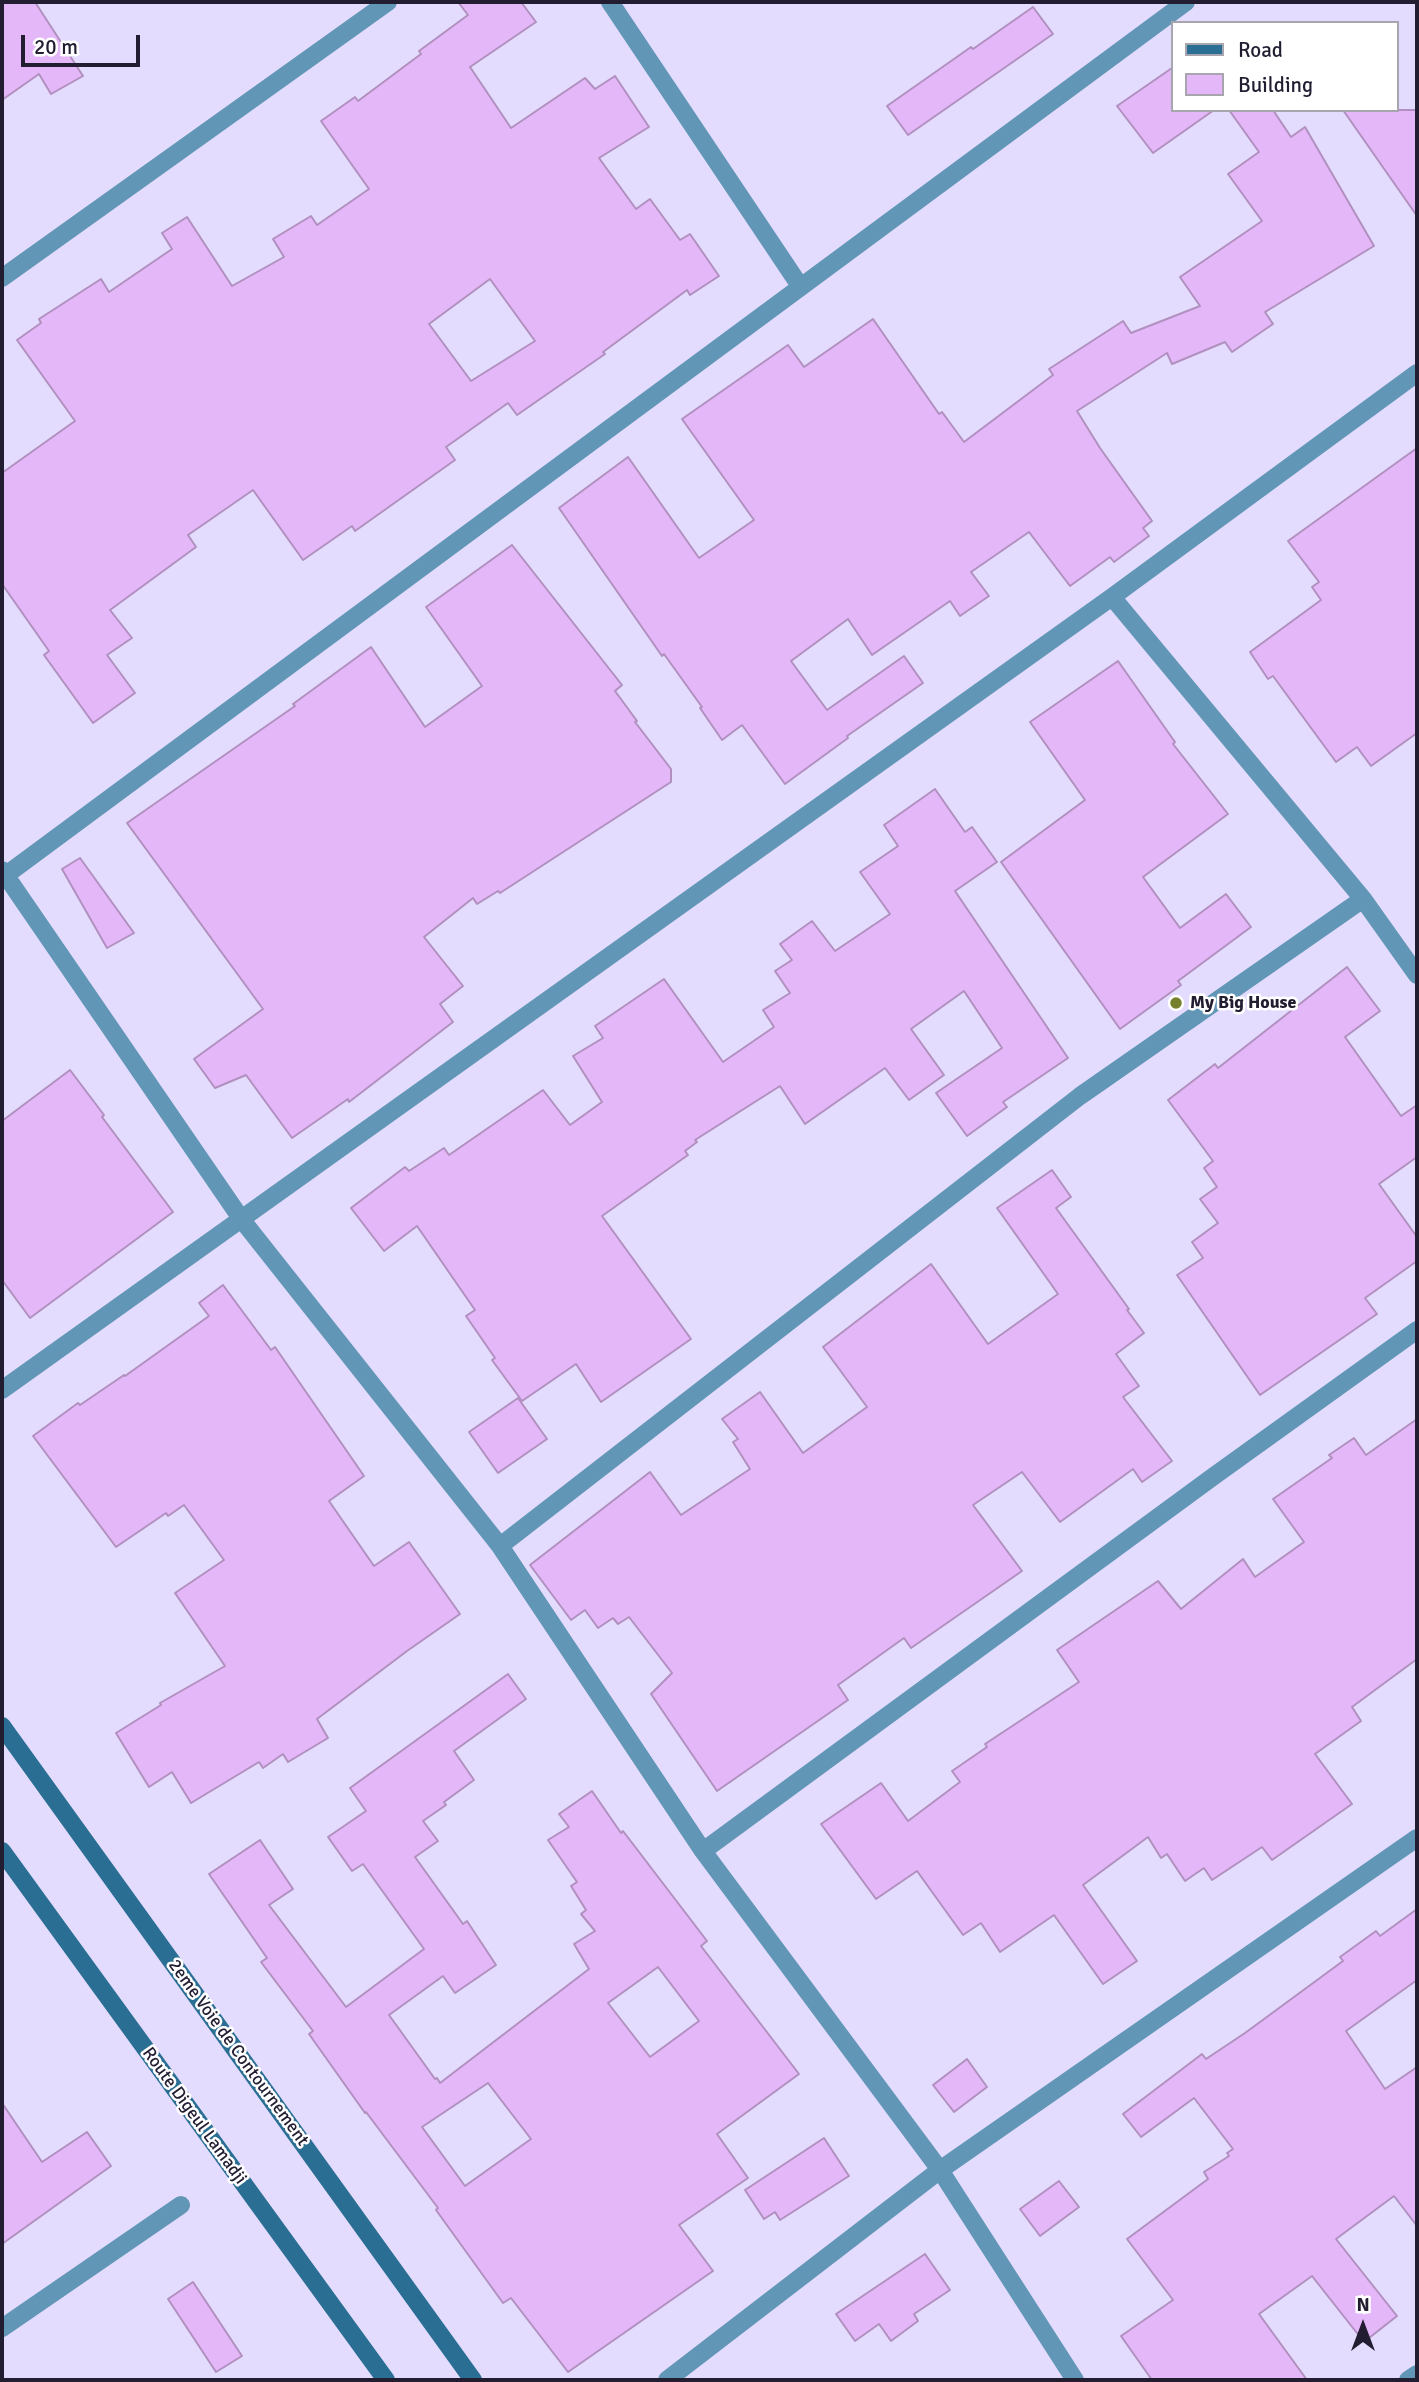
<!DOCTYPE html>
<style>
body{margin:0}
#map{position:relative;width:1419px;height:2382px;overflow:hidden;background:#e4dcfe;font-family:Signika,sans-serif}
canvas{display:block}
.frame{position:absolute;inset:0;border:4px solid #221d31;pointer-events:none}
.legend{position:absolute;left:1171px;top:21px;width:228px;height:91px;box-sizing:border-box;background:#fff;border:2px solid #a7a5ad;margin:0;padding:9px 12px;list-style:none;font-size:21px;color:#221d31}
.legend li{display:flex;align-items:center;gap:14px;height:35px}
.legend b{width:35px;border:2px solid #a7a5ad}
.north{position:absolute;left:1328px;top:2291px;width:70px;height:70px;-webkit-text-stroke:5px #fff;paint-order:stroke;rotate:0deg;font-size:19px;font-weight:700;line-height:28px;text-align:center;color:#221d31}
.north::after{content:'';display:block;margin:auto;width:24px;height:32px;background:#221d31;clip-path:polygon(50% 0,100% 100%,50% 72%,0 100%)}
.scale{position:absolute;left:21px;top:35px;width:119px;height:32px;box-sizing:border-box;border:4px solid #221d31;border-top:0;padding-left:9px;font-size:21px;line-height:24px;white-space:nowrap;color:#221d31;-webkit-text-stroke:5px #fff;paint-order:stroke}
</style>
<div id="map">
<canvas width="1419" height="2382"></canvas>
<div class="frame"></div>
<ul class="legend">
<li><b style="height:9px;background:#2a6f93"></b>Road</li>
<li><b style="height:19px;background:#e4b8f8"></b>Building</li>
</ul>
<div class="north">N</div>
<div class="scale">20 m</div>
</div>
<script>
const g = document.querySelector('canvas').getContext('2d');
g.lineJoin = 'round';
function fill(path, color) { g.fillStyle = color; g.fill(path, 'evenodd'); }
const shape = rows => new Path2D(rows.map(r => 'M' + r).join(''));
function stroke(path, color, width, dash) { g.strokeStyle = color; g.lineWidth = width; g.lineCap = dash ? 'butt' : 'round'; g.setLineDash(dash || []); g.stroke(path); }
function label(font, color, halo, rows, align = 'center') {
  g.font = font + ' Signika,sans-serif'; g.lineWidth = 5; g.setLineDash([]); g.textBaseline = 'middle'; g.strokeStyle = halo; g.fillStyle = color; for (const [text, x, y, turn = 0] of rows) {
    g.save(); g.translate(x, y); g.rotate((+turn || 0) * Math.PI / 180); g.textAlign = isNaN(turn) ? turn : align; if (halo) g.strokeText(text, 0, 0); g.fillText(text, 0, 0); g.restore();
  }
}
const building = shape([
 [2,2,35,2,83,76,51,94,39,74,2,100,2,2],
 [458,2,521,2,536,22,470,67,511,128,585,78,595,89,615,76,649,127,599,158,636,209,650,199,680,240,690,234,719,276,690,295,687,290,603,352,605,354,517,415,508,403,446,447,455,460,355,531,352,526,303,560,253,490,188,535,196,547,110,610,132,638,107,655,135,693,93,723,44,655,49,651,2,584,2,473,75,421,17,340,41,323,39,319,101,279,109,292,172,249,162,233,187,217,232,286,284,257,273,239,311,216,317,225,369,189,321,121,355,97,358,101,421,54,419,51,468,15,458,2],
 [490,279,535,341,471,381,429,324,490,279],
 [1033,7,1053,34,908,135,887,106,971,47,973,49,1033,7],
 [1172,68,1172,110,1214,110,1153,153,1117,106,1172,68],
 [1229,110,1273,110,1291,137,1305,127,1374,246,1265,312,1273,324,1232,352,1225,342,1172,364,1167,353,1077,411,1100,448,1152,521,1143,528,1149,536,1114,562,1110,557,1070,586,1029,532,971,572,989,596,960,616,950,601,872,655,848,619,791,661,827,710,904,656,923,683,847,736,848,738,785,784,742,725,722,740,700,708,702,707,664,654,662,656,559,508,628,457,699,558,754,520,682,419,788,345,804,367,873,319,939,414,942,412,964,442,1053,375,1049,369,1123,321,1131,333,1200,306,1180,277,1262,221,1228,174,1259,152,1229,110],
 [1343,110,1417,110,1417,216,1343,110],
 [1417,448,1417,733,1371,766,1357,747,1336,762,1273,676,1268,679,1250,652,1321,600,1312,587,1319,582,1288,541,1417,448],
 [512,545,622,685,615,691,637,721,635,722,671,769,671,782,500,893,498,891,477,904,473,898,424,937,463,986,440,1004,453,1022,349,1102,348,1099,292,1138,246,1075,215,1088,194,1059,263,1009,127,823,295,706,293,704,371,647,425,727,482,686,426,607,512,545],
 [1118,661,1175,742,1173,744,1228,814,1143,877,1180,928,1226,894,1251,927,1178,981,1181,985,1120,1029,1001,862,1085,800,1030,722,1118,661],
 [935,789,965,832,972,827,997,862,955,891,1068,1058,1003,1102,1007,1107,967,1136,936,1093,1002,1048,964,991,911,1029,944,1075,909,1100,885,1068,805,1124,780,1086,695,1140,697,1142,685,1151,688,1155,602,1216,691,1339,601,1402,576,1364,522,1401,492,1360,495,1358,466,1316,475,1310,417,1226,384,1251,351,1208,405,1167,409,1171,444,1148,449,1155,543,1090,570,1125,602,1102,573,1056,603,1038,595,1026,664,979,723,1062,774,1027,763,1010,790,993,775,971,792,960,780,944,812,921,835,951,890,914,860,872,898,846,884,825,935,789],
 [80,858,134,933,107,948,62,869,80,858],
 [1347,967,1380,1011,1345,1037,1401,1116,1417,1105,1417,1157,1379,1184,1417,1237,1417,1261,1365,1298,1377,1314,1260,1395,1177,1275,1203,1258,1192,1242,1218,1223,1200,1199,1217,1187,1204,1168,1213,1161,1168,1100,1215,1064,1218,1068,1347,967],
 [70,1070,104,1115,102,1117,173,1212,30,1318,2,1280,2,1121,70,1070],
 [1052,1170,1071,1197,1056,1208,1129,1309,1127,1310,1144,1333,1116,1354,1139,1386,1123,1397,1172,1461,1142,1482,1133,1469,1060,1522,1022,1472,973,1505,1022,1571,911,1648,904,1638,838,1685,848,1700,717,1791,651,1694,672,1673,629,1617,618,1624,613,1618,598,1628,585,1610,571,1620,530,1565,650,1472,681,1515,750,1469,733,1442,738,1439,722,1419,760,1392,803,1453,867,1407,823,1347,931,1264,988,1344,1058,1294,997,1208,1052,1170],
 [223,1285,271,1350,275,1347,364,1476,329,1501,374,1566,409,1542,460,1614,407,1651,317,1719,328,1738,288,1762,283,1754,263,1768,259,1762,191,1803,172,1772,149,1787,116,1733,161,1705,160,1703,225,1666,175,1593,224,1560,184,1505,168,1516,166,1513,116,1547,33,1436,78,1403,80,1405,124,1375,125,1376,209,1316,199,1303,223,1285],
 [518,1398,547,1439,498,1473,469,1432,518,1398],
 [1417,1419,1417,1659,1352,1707,1361,1721,1315,1754,1352,1804,1272,1860,1262,1847,1212,1880,1204,1868,1185,1881,1167,1854,1161,1858,1148,1837,1083,1885,1137,1961,1103,1984,1054,1915,1000,1952,981,1923,963,1935,917,1871,876,1899,821,1824,881,1783,908,1821,960,1782,952,1771,987,1747,985,1744,1079,1682,1057,1650,1158,1581,1181,1609,1243,1559,1255,1577,1304,1542,1273,1499,1332,1458,1329,1455,1354,1438,1366,1455,1417,1419],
 [508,1674,526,1699,454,1751,474,1780,444,1802,446,1805,423,1821,438,1841,415,1857,463,1924,467,1921,496,1965,455,1993,443,1976,389,2015,435,2079,437,2078,440,2083,589,1969,574,1944,595,1931,581,1914,586,1910,571,1886,577,1882,548,1840,569,1827,559,1814,592,1791,621,1833,623,1831,707,1941,701,1946,799,2074,717,2134,748,2178,679,2225,713,2271,568,2372,511,2298,503,2303,436,2210,438,2208,366,2112,365,2113,309,2034,313,2031,261,1962,267,1958,209,1874,260,1840,293,1889,269,1905,346,2007,424,1949,363,1864,352,1871,328,1837,366,1811,350,1788,508,1674],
 [658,1967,699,2021,650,2057,608,2003,658,1967],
 [488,2083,531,2139,465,2186,422,2127,488,2083],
 [1417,1909,1417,1980,1346,2031,1385,2089,1417,2067,1417,2226,1394,2196,1336,2239,1397,2316,1364,2342,1312,2276,1259,2314,1307,2380,1152,2380,1121,2336,1173,2300,1127,2239,1208,2179,1204,2172,1229,2156,1227,2153,1233,2149,1194,2098,1141,2137,1123,2114,1202,2054,1206,2059,1245,2033,1343,1961,1340,1957,1376,1931,1380,1936,1417,1909],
 [967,2059,987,2087,954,2112,933,2085,967,2059],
 [2,2103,42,2162,87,2132,111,2166,2,2244,2,2103],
 [824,2138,849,2176,780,2220,775,2212,764,2219,745,2190,824,2138],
 [1059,2181,1079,2207,1040,2236,1020,2209,1059,2181],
 [925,2254,950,2290,914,2314,918,2321,891,2341,879,2324,855,2341,836,2314,925,2254],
 [193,2282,242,2356,216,2372,168,2299,193,2282]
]);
const minor = shape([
 [610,2,800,286],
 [2,278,388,2],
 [1112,597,1363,899,1417,975],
 [2,870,242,1220,500,1546,703,1851,940,2170,1075,2380],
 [6,875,1186,2],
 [2,1390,1112,597,1417,373],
 [500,1546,1080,1096,1363,899],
 [703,1851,1214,1476,1417,1330],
 [2,2328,181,2205],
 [667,2380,940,2170,1417,1838],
 [1408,2380,1417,2374]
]);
const secondary = shape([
 [2,1726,473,2380],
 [2,1851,386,2380]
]);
const markers = [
 [1176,1003,7,"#76802c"]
];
const poiNames = [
 ["My Big House",1190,1003]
];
const streetNames = [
 ["2eme Voie de Contournement",238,2053,54],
 ["Route Digeul Lamadji",194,2116,54]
];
fill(building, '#e4b8f8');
stroke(building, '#b190c0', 2);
stroke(minor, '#6196b6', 18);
stroke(secondary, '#2a6f93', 18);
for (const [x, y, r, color] of markers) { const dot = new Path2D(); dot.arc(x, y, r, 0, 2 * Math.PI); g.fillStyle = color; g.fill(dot); stroke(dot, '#fff', 2.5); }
label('bold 18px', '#221d31', '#fff', poiNames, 'left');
label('18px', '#221d31', '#fff', streetNames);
</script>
